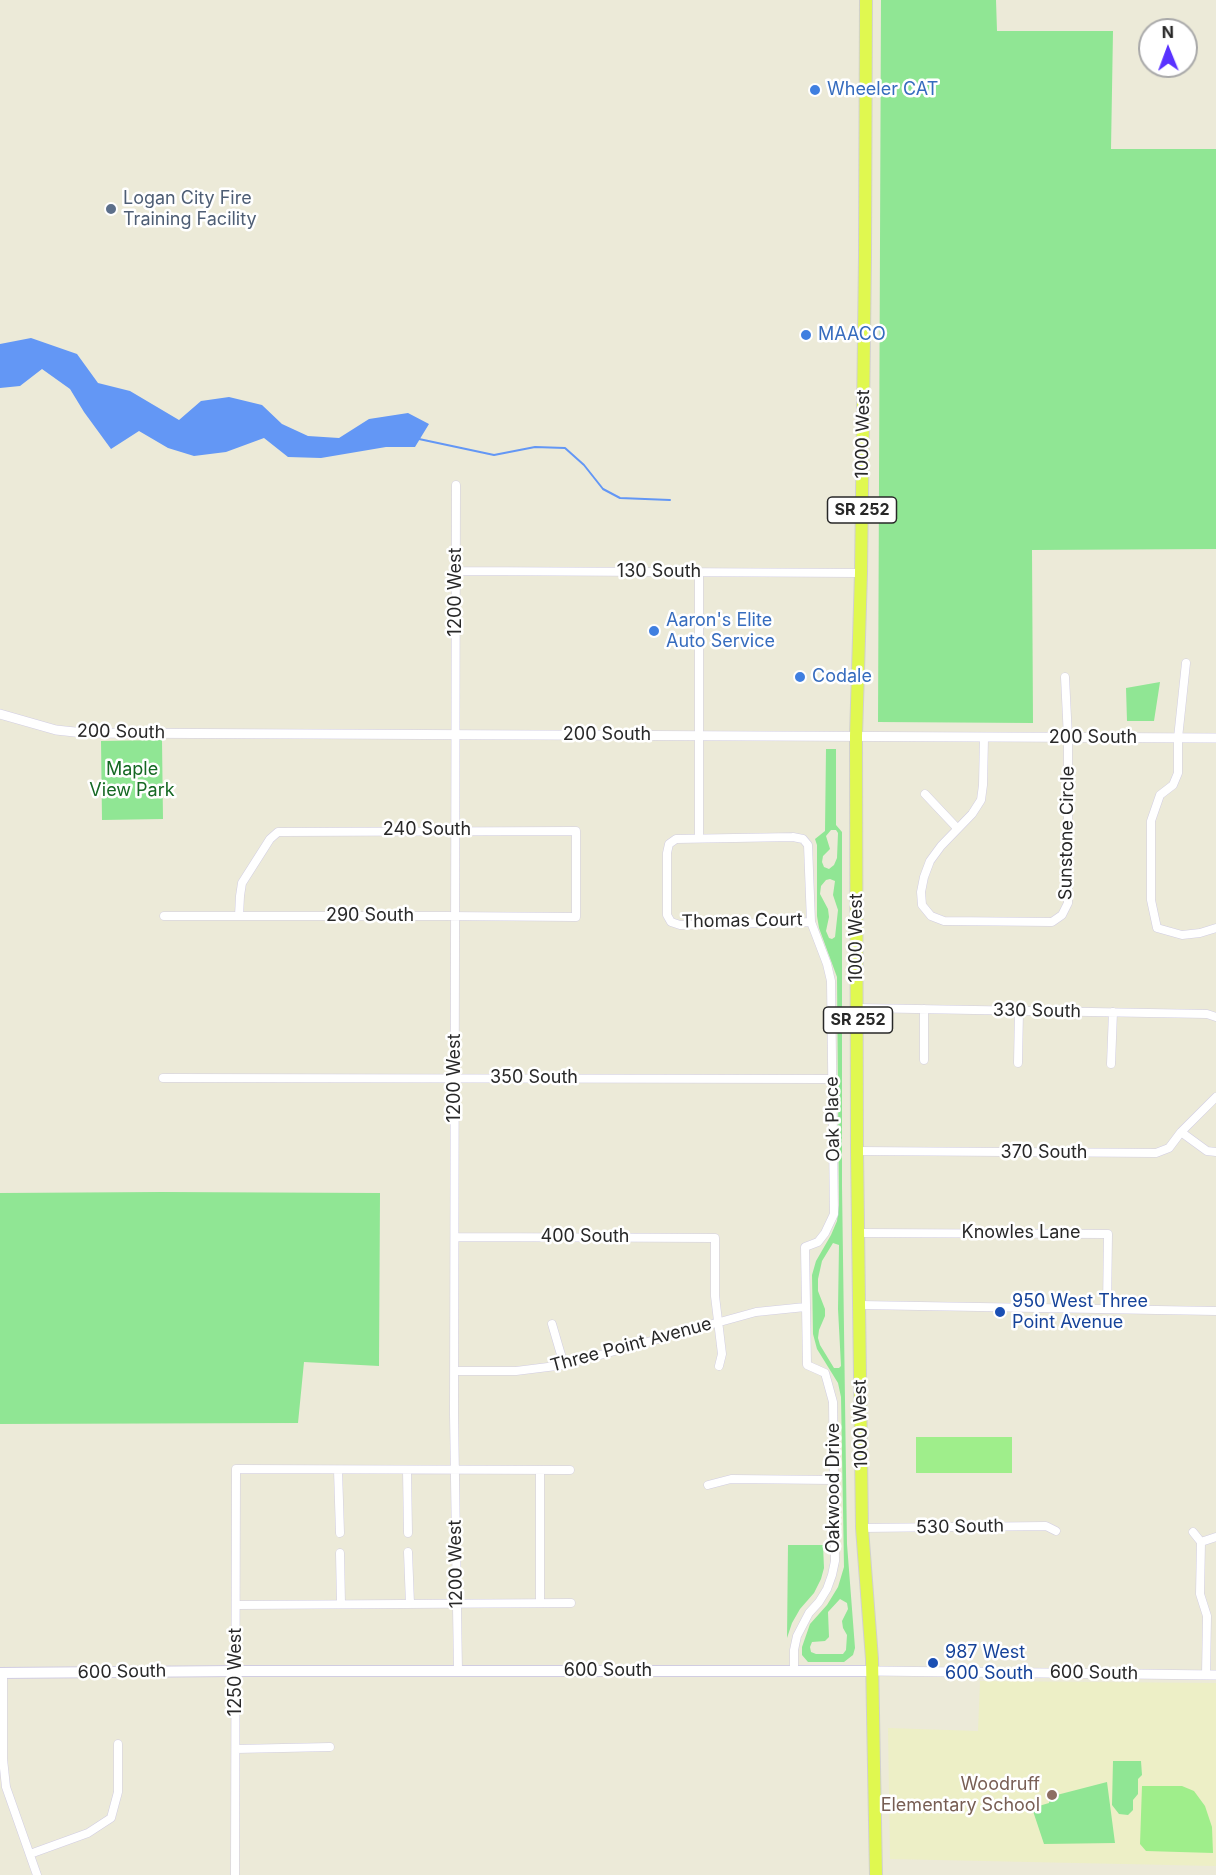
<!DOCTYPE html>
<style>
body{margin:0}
#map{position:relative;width:1216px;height:1875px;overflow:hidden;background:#ecead8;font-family:Inter,sans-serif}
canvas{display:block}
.north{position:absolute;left:1138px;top:18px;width:60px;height:60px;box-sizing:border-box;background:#fff;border:2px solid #a9a9a9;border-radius:50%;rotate:359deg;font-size:16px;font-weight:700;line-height:24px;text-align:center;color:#282828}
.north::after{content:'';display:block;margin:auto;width:21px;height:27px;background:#5932ff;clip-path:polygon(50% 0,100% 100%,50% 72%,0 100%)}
</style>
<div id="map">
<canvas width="1216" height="1875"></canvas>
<div class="north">N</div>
</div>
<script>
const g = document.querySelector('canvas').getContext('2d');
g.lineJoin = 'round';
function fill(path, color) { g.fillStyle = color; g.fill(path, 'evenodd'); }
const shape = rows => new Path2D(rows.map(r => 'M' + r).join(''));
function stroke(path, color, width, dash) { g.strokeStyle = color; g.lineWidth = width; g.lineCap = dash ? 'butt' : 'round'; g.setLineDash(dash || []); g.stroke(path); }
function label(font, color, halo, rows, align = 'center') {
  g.font = font + ' Inter,sans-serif'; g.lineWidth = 5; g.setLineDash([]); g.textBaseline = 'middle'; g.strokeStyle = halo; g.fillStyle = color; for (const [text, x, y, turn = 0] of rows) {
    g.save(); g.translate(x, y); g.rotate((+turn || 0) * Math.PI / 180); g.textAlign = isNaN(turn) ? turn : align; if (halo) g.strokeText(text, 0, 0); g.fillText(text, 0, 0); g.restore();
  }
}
const education = shape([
 [980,1681,1216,1683,1216,1866,890,1859,888,1728,978,1731]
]);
const green = shape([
 [881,0,996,0,997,31,1113,31,1111,149,1216,149,1216,549,1032,550,1033,723,878,722],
 [1160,682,1154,721,1127,721,1126,688],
 [162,740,163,819,102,820,101,741],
 [826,749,836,749,836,825,842,832,842,1186,847,1544,855,1648,853,1655,844,1662,808,1662,802,1655,802,1647,810,1624,827,1605,838,1587,844,1567,841,1397,838,1383,817,1349,813,1334,812,1275,816,1261,831,1235,837,1221,839,1205,837,977,819,928,817,916,817,845,815,839,825,831],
 [831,830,836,830,838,833,837,858,834,865,829,869,824,867,822,862,823,856,830,849,826,836],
 [830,879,835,881,833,895,838,910,835,937,832,939,829,938,826,931,829,917,828,909,820,894,821,886,826,880],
 [833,1243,839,1245,838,1309,841,1366,839,1368,834,1368,820,1345,818,1338,819,1330,825,1316,825,1309,818,1291,818,1279,822,1261],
 [840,1599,847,1603,848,1609,842,1621,843,1628,847,1635,846,1650,843,1654,816,1654,811,1652,810,1647,812,1642,825,1641,829,1637,828,1612],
 [161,1192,380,1193,379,1366,304,1362,298,1423,0,1424,0,1193],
 [788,1545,823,1545,824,1568,821,1579,814,1593,800,1609,792,1623,787,1638],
 [1113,1761,1141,1761,1142,1775,1138,1779,1138,1794,1133,1800,1133,1810,1128,1815,1119,1814,1112,1805],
 [1107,1782,1115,1843,1044,1844,1032,1808,1049,1803,1049,1797]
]);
const pitch = shape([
 [916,1437,1012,1437,1012,1473,916,1473],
 [1142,1786,1182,1786,1194,1791,1205,1806,1212,1827,1213,1853,1146,1851,1140,1844]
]);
const water = shape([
 [31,338,77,354,98,383,130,391,179,420,201,401,229,397,262,405,282,424,308,436,339,438,369,419,408,413,429,424,415,447,386,447,321,458,288,457,264,438,226,452,194,456,168,448,139,431,111,449,84,412,70,389,42,369,20,386,0,388,0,344]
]);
const stream = shape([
 [419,439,494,455,535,447,565,448,584,465,603,489,620,498,670,500]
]);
const minor = shape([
 [456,485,454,1414,458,1671],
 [457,571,861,573],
 [699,572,699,838],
 [1186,663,1178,738,1178,773,1173,785,1160,795,1151,821,1151,900,1157,928,1182,935,1200,933,1216,928],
 [984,738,983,785,981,800,972,814,941,846,930,861,924,877,921,892,922,905,931,916,944,921,1052,922,1062,915,1068,903,1068,738,1065,677],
 [925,794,957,828],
 [793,837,803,839,808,845,811,922,680,925,671,922,667,915,667,853,669,844,676,839,793,837],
 [164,916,444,916,576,917,576,831,278,832,270,839,242,883,240,896,239,916],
 [858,1008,1207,1014,1216,1017],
 [924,1060,924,1009],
 [1018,1063,1019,1011],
 [1111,1064,1113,1012],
 [163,1078,832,1079],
 [1181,1132,1216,1097],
 [857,1151,1156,1153,1169,1148,1181,1132,1207,1151,1216,1152],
 [859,1233,1108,1234,1107,1309],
 [455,1237,715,1238,715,1296,722,1354,719,1366],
 [860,1305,1216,1311],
 [552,1324,564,1365],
 [455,1371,516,1371,564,1365,756,1312,805,1307],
 [338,1470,340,1533],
 [407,1470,408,1533],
 [708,1485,731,1479,834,1480],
 [862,1528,1046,1526,1056,1531],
 [1193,1532,1201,1542,1200,1594,1207,1616,1206,1675],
 [1201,1542,1216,1537],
 [408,1552,410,1604],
 [340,1553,341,1604],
 [540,1603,540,1470],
 [236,1605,571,1603],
 [794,1671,794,1650,797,1636,809,1613,819,1602,827,1589,832,1575,835,1561,833,1402,825,1373,807,1365,805,1247,818,1242,825,1233,834,1214,831,981,827,964,811,922],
 [3,1673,3,1759,6,1787,37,1875],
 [236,1749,330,1747],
 [30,1854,88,1833,111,1818,118,1792,118,1744],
 [235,1875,236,1469,570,1470]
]);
const tertiary = shape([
 [0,714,56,730,84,733,1216,738],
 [872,1671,1216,1675]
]);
const secondary = shape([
 [0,1673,236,1671,872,1671]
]);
const primary = shape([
 [866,0,865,256,861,573,856,736,857,1151,862,1528,872,1659,876,1875]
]);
const markers = [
 [815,90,6,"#3f7fe0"],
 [111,209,6,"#5c6f8a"],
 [806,335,6,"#3f7fe0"],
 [654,631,6,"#3f7fe0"],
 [800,677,6,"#3f7fe0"],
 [1000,1312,6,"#1a4fb4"],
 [933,1663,6,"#1a4fb4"],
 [1052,1795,6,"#8d6e63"]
];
const shields = [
 [862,510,69],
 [858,1020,69]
];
const shieldNames = [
 ["SR 252",862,510],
 ["SR 252",858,1020]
];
const shopNames = [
 ["Wheeler CAT",827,90],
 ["MAACO",818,335],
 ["Aaron's Elite",666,621],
 ["Auto Service",666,642],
 ["Codale",812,677]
];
const serviceNames = [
 ["Logan City Fire",123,199],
 ["Training Facility",123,220]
];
const streetNames = [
 ["1000 West",863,434,-89],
 ["130 South",659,572],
 ["1200 West",456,592,-90],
 ["200 South",121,732,1],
 ["200 South",607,735],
 ["200 South",1093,738],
 ["240 South",427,830],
 ["Sunstone Circle",1067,833,-89],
 ["290 South",370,916],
 ["Thomas Court",742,921,-1],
 ["1000 West",857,938,-90],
 ["330 South",1037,1011,1],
 ["1200 West",455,1078,-90],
 ["350 South",534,1078],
 ["Oak Place",833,1119,-91],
 ["370 South",1044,1153],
 ["Knowles Lane",1021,1233],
 ["400 South",585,1237],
 ["Three Point Avenue",631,1345,-15],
 ["1000 West",861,1424,-91],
 ["Oakwood Drive",834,1488,-90],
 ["530 South",960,1527,-1],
 ["1200 West",456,1564,-91],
 ["600 South",608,1671],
 ["600 South",122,1672,-1],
 ["1250 West",236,1672,-90],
 ["600 South",1094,1673,1]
];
const parkNames = [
 ["Maple",132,770],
 ["View Park",132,791]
];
const transitNames = [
 ["950 West Three",1012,1302],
 ["Point Avenue",1012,1323],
 ["987 West",945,1653],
 ["600 South",945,1674]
];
const educationNames = [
 ["Woodruff",1040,1785],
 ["Elementary School",1040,1806]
];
fill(education, '#edefc6');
fill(green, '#90e694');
fill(pitch, '#9fee8b');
fill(water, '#6397f5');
stroke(stream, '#6397f5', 2);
stroke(minor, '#d1cde2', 9);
stroke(tertiary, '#d1cde2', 10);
stroke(secondary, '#d1cde2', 12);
stroke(primary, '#d0d0d0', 14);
stroke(minor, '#fff', 8);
stroke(tertiary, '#fff', 9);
stroke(secondary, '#fff', 10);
stroke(primary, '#e0f850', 12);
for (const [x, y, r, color] of markers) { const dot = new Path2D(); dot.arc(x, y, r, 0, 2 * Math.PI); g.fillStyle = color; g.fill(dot); stroke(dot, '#fff', 2); }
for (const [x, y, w] of shields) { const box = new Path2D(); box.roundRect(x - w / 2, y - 13, w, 26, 4.5); g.fillStyle = '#fff'; g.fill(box); stroke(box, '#282828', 1.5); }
label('bold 16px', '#282828', null, shieldNames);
label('18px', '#366cbe', '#fff', shopNames, 'left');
label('18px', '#4e5e75', '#fff', serviceNames, 'left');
label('18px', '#282828', '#fff', streetNames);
label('18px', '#156823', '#fff', parkNames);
label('18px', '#164399', '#fff', transitNames, 'left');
label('18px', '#785e54', '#fff', educationNames, 'right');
</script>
